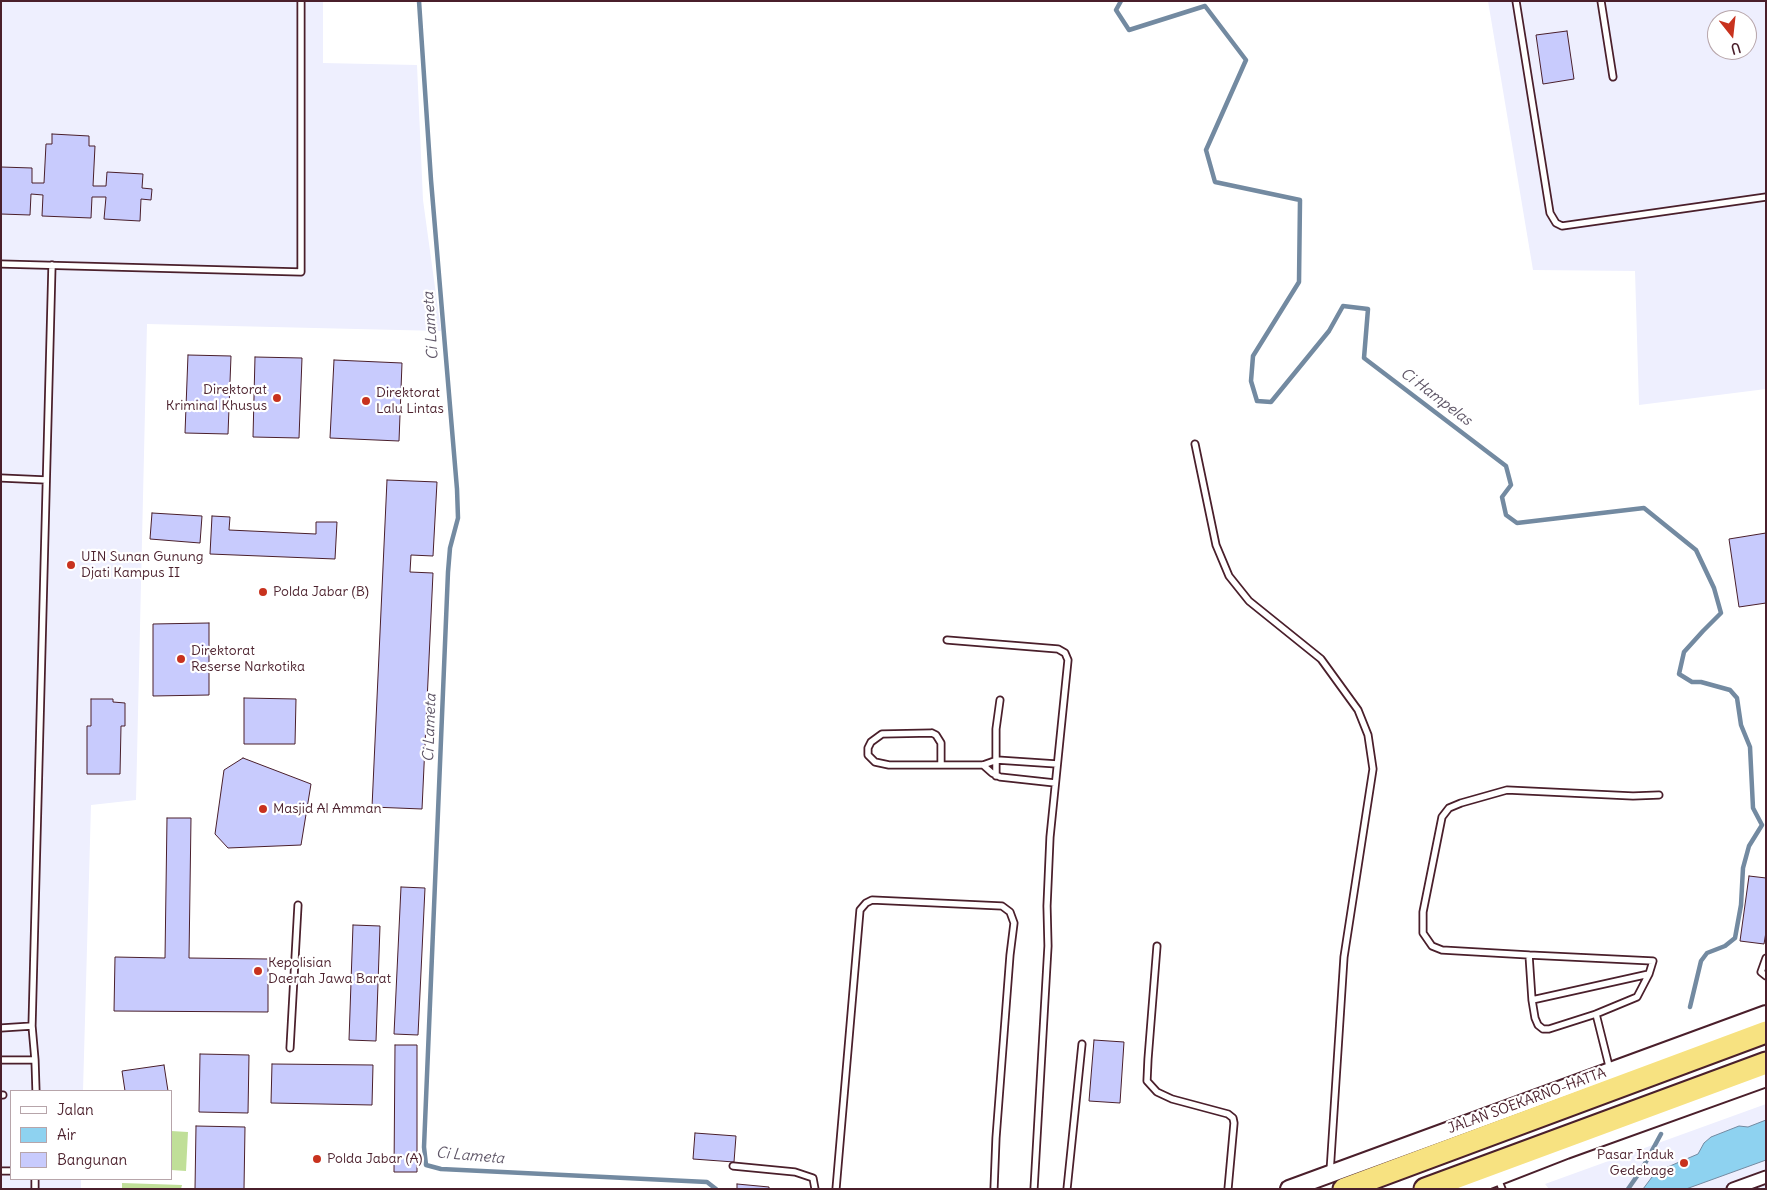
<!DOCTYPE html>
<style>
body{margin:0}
#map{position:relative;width:1767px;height:1190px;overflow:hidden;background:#fff;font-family:Delius,sans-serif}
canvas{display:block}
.frame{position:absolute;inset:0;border:2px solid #4a1f2b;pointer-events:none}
.legend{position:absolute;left:10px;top:1090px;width:162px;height:90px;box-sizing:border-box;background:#fff;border:1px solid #b7a5aa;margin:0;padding:6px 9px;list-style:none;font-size:15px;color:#4a1f2b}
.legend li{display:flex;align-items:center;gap:10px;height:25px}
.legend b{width:25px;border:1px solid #b7a5aa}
.north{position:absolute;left:1707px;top:10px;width:50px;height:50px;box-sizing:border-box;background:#fff;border:1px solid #b7a5aa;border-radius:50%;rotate:164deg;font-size:14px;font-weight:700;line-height:20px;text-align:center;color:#4a1f2b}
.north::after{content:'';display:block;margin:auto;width:18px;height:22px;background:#c8321e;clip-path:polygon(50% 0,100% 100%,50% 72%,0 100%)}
</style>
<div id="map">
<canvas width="1767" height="1190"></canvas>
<div class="frame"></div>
<ul class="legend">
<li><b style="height:6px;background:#fff"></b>Jalan</li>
<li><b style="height:14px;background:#8ed2f0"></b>Air</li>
<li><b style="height:14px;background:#c8cbfd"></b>Bangunan</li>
</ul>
<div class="north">U</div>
</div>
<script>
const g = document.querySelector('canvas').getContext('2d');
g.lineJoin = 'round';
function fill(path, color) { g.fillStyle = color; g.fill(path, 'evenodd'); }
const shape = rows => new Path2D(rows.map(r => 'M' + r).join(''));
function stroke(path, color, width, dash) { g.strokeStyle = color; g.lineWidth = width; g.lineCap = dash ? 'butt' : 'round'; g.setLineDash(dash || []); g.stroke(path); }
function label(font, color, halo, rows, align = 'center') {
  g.font = font + ' Delius,sans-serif'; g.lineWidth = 4.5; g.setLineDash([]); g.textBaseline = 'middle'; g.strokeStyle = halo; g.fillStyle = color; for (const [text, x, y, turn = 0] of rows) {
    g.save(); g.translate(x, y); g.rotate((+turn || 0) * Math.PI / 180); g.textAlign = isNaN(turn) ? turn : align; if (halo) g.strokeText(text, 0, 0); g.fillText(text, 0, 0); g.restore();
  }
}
const built = shape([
 [1,1,323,1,323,63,417,65,423,200,441,331,147,324,136,800,91,805,83,1091,11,1091,11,1179,81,1179,81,1189,1,1189],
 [1488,1,1766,1,1766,389,1639,405,1635,271,1533,270],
 [1717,20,1747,20,1747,50,1717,50],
 [1766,1104,1766,1189,1549,1189,1545,1184]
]);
const green = shape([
 [171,1131,188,1132,186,1171,171,1170],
 [122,1183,182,1185,181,1189,122,1189]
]);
const water = shape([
 [1766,1120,1766,1160,1686,1189,1643,1189,1652,1177,1663,1169,1698,1154,1704,1143,1711,1137,1739,1126,1748,1127,1766,1120]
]);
const stream = shape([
 [419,1,431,180,457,489,458,518,450,548,448,572,424,1147,426,1165,441,1169,707,1182,716,1189],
 [1121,1,1116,10,1129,30,1205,6,1246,60,1206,150,1215,182,1300,200,1299,282,1253,356,1251,381,1257,401,1271,402,1329,331,1343,306,1368,309,1364,358,1506,466,1511,485,1502,497,1506,515,1517,523,1644,508,1696,550,1714,588,1721,613,1703,631,1684,652,1679,674,1692,682,1701,682,1730,690,1737,698,1741,725,1750,747,1753,808,1762,825,1749,846,1743,868,1741,905,1735,938,1725,946,1707,953,1701,961,1690,1007],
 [1628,1189,1642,1169,1661,1134]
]);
const building = shape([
 [1567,31,1574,79,1543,84,1536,35,1567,31],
 [52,134,89,136,89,146,95,146,93,186,106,186,107,172,143,174,142,188,152,189,151,200,141,199,140,221,104,219,106,197,92,197,91,218,42,216,43,195,31,194,30,215,1,214,1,167,32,168,32,183,44,183,46,144,52,144,52,134],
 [188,355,231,356,228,434,185,433,188,355],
 [255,357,302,358,299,438,253,437,255,357],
 [334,360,402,363,399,441,330,438,334,360],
 [387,480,437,482,433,556,411,555,410,572,433,573,422,809,372,807,387,480],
 [152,513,202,516,200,543,150,539,152,513],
 [212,516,230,517,229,530,316,534,316,522,337,522,335,559,210,554,212,516],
 [1766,533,1766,603,1739,607,1729,539,1766,533],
 [209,623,209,695,153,696,153,624,209,623],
 [244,698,296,699,295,744,244,744,244,698],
 [91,699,113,699,113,702,125,703,125,726,121,726,120,774,87,774,87,726,91,726,91,699],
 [243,758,311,784,301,845,228,848,215,834,224,770,243,758],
 [167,818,191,818,189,958,268,959,268,1012,114,1011,115,957,165,958,167,818],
 [1749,876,1766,878,1766,932,1764,944,1740,941,1749,876],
 [401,887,425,888,418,1035,394,1034,401,887],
 [353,925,380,926,376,1041,349,1040,353,925],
 [1094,1040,1124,1042,1120,1103,1089,1101,1094,1040],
 [395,1045,417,1045,417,1172,394,1172,395,1045],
 [200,1054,249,1055,248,1113,199,1112,200,1054],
 [272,1064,373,1065,372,1105,271,1103,272,1064],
 [164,1065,168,1091,125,1091,122,1071,164,1065],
 [196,1126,245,1127,244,1189,195,1189,196,1126],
 [695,1133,736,1136,734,1162,693,1159,695,1133],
 [737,1184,769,1187,769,1189,737,1189,737,1184]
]);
const lane = shape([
 [1516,1,1550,213,1556,223,1562,226,1766,197],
 [1601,1,1613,77],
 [1,264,301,272,301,1],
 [1195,444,1216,545,1229,576,1249,601,1321,659,1358,710,1368,735,1373,769,1344,957,1330,1172],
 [1,478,46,480],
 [947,640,1058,649,1065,653,1068,660,1050,837,1047,906,1048,946,1034,1189],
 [932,733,936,735,941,743,941,765,889,765,875,762,868,755,868,748,871,742,882,734,932,733],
 [941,765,983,765,997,760,1057,764],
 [983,765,992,773,1000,777,1055,783],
 [996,776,996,729,1000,700],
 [1157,946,1148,1059,1147,1081,1157,1092,1172,1099,1228,1114,1233,1118,1234,1123,1228,1189],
 [1529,955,1442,950,1432,946,1423,933,1423,912,1442,817,1449,808,1461,803,1507,790,1633,796,1659,795],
 [1529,955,1653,961,1649,974,1637,997,1596,1014,1549,1029,1543,1029,1538,1025,1535,1018,1532,1000,1529,955],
 [1766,958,1761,972,1766,976],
 [1532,1000,1649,974],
 [1596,1014,1610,1070],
 [32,1026,35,1060],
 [1,1028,32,1026,52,265],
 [290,1048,298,905],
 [1,1060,35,1060,36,1091],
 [1,1095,3,1095],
 [733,1166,795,1172,813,1178,815,1189],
 [1,1171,11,1171],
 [35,1179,35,1189],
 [1498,1179,1502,1189],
 [836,1189,860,910,866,903,872,900,1002,906,1010,912,1014,923,1010,955,996,1138,994,1189],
 [1067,1189,1082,1044]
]);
const street = shape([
 [1733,1189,1766,1177]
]);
const secondary = shape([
 [1289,1189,1766,1014],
 [1466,1189,1566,1150,1766,1078]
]);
const highway = shape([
 [1344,1189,1766,1032],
 [1425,1189,1766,1063]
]);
const markers = [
 [277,398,5,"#c8321e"],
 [366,401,5,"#c8321e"],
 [71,565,5,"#c8321e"],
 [263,592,5,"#c8321e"],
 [181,659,5,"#c8321e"],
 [263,809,5,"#c8321e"],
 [258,971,5,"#c8321e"],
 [317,1159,5,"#c8321e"],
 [1684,1163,5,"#c8321e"]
];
const poiNames = [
 ["Direktorat",267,390,"right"],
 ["Kriminal Khusus",267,406,"right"],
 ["Direktorat",376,393],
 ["Lalu Lintas",376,409],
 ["UIN Sunan Gunung",81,557],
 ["Djati Kampus II",81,573],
 ["Polda Jabar (B)",273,592],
 ["Direktorat",191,651],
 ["Reserse Narkotika",191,667],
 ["Masjid Al Amman",273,809],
 ["Kepolisian",268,963],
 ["Daerah Jawa Barat",268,979],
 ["Pasar Induk",1674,1155,"right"],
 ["Gedebage",1674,1171,"right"],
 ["Polda Jabar (A)",327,1159]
];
const streetNames = [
 ["JALAN SOEKARNO-HATTA",1527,1101,-20]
];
const waterNames = [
 ["Ci Lameta",431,326,-94],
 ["Ci Hampelas",1436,397,37],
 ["Ci Lameta",430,728,-88],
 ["Ci Lameta",470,1156,5]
];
fill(built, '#eeeffe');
fill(green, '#c0df98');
fill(water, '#8ed2f0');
stroke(water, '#738aa1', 1);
stroke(stream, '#738aa1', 4.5);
fill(building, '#c8cbfd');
stroke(building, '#4a1f2b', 1);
stroke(lane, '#4a1f2b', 9);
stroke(street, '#4a1f2b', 15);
stroke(secondary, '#4a1f2b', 20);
stroke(highway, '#4a1f2b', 25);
stroke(lane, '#fff', 5.5);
stroke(street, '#fff', 11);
stroke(secondary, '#fff', 16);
stroke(highway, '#f7e281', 21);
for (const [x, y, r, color] of markers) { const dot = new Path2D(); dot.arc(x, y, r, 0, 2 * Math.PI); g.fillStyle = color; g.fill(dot); stroke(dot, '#fff', 2); }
label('14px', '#4a1f2b', '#fff', poiNames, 'left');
label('14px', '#4a1f2b', '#fff', streetNames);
label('italic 15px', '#5e5566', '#fff', waterNames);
</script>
